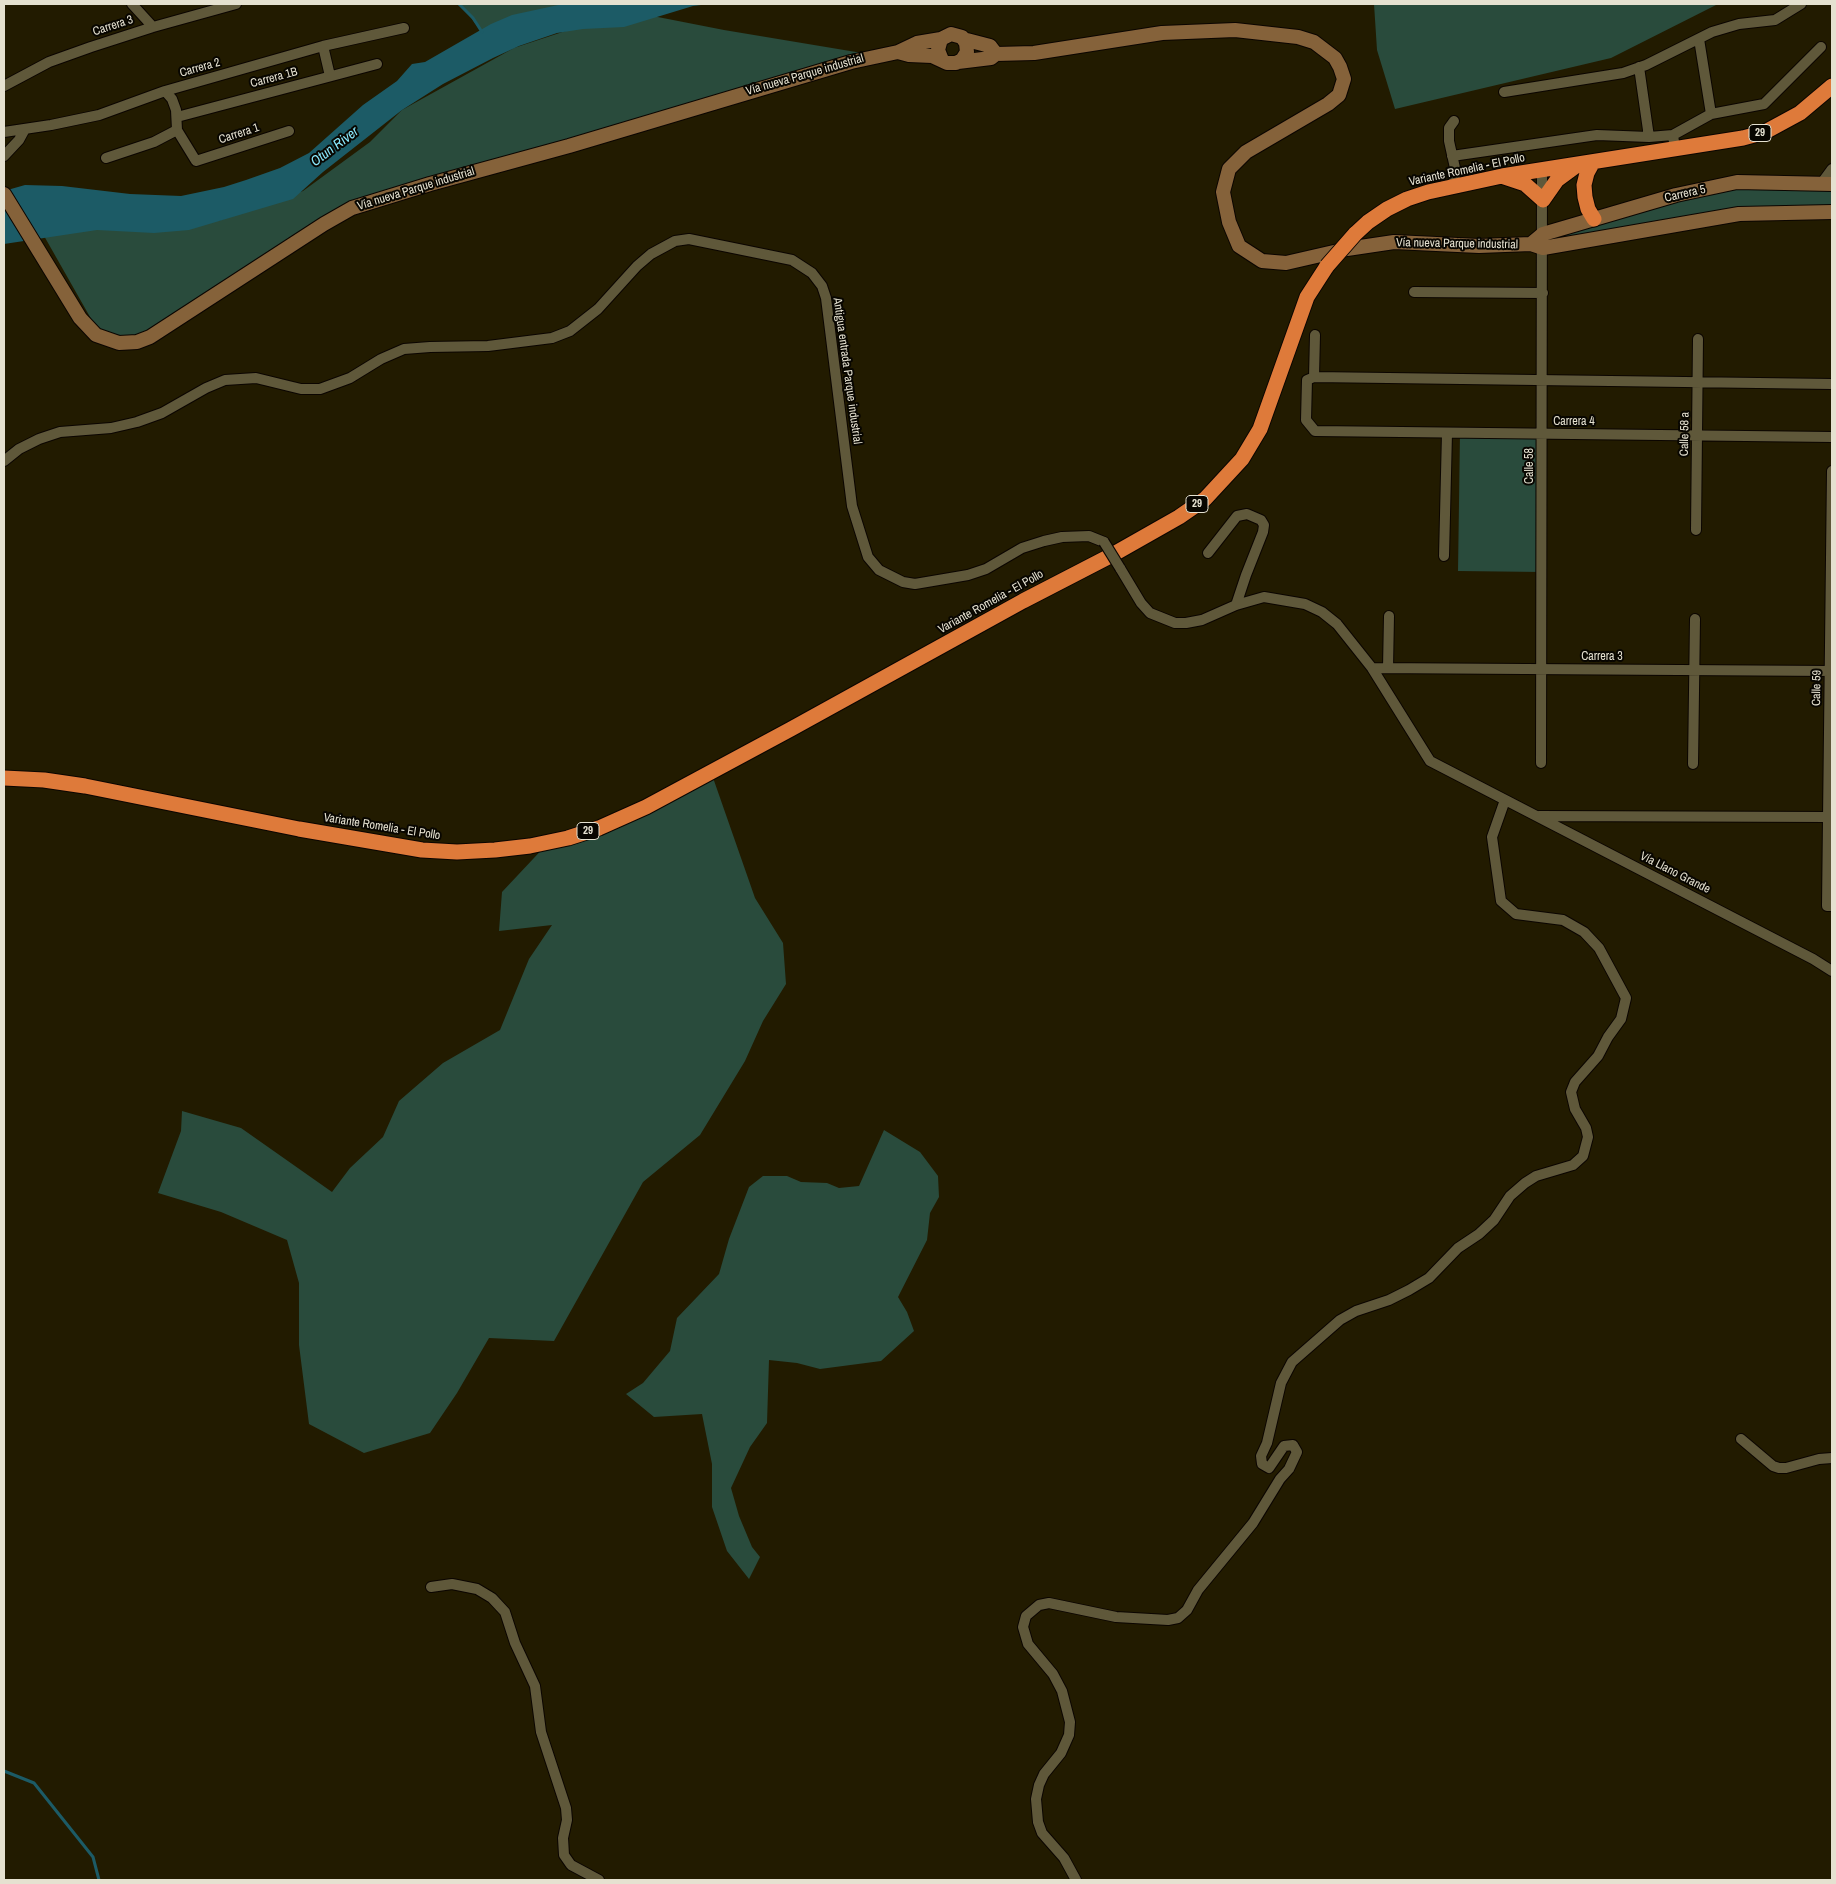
<!DOCTYPE html>
<meta charset="utf-8">
<style>
body{margin:0}
#map{position:relative;width:1836px;height:1884px;overflow:hidden;background:#221b00;font-family:"Archivo Narrow",sans-serif}
canvas{display:block}
.frame{position:absolute;inset:0;border:5px solid #e5e1d0;pointer-events:none}
</style>
<div id="map">
<canvas width="1836" height="1884"></canvas>
<div class="frame"></div>
</div>
<script>
const g = document.querySelector('canvas').getContext('2d');
g.lineJoin = 'round';
function fill(path, color) { g.fillStyle = color; g.fill(path, 'evenodd'); }
const shape = rows => new Path2D(rows.map(r => 'M' + r).join(''));
function stroke(path, color, width, dash) { g.strokeStyle = color; g.lineWidth = width; g.lineCap = dash ? 'butt' : 'round'; g.setLineDash(dash || []); g.stroke(path); }
function label(font, color, halo, rows, align = 'center') {
  g.font = font + ' "Archivo Narrow",sans-serif'; g.lineWidth = 4; g.setLineDash([]); g.textBaseline = 'middle'; g.strokeStyle = halo; g.fillStyle = color; for (const [text, x, y, turn = 0] of rows) {
    g.save(); g.translate(x, y); g.rotate((+turn || 0) * Math.PI / 180); g.textAlign = isNaN(turn) ? turn : align; if (halo) g.strokeText(text, 0, 0); g.fillText(text, 0, 0); g.restore();
  }
}
const green = shape([
 [460,4,642,4,617,9,724,30,868,54,352,208,150,337,111,341,94,324,35,220,218,221,303,191,370,142,402,110,514,48,605,18,490,42],
 [1374,4,1718,4,1611,58,1395,109,1377,50],
 [1737,182,1832,184,1832,212,1739,214,1543,248,1543,234],
 [1460,433,1542,434,1542,572,1458,571],
 [711,772,755,898,783,943,786,984,763,1021,745,1061,700,1135,643,1182,554,1341,489,1338,457,1393,430,1433,364,1453,309,1424,299,1345,299,1283,287,1240,221,1212,158,1193,181,1131,182,1111,241,1128,332,1192,350,1168,383,1137,399,1101,443,1063,500,1030,529,959,552,925,499,931,502,892,549,842],
 [884,1130,920,1152,938,1176,939,1197,930,1213,927,1240,898,1297,907,1312,914,1331,881,1361,820,1369,797,1363,769,1360,767,1423,750,1447,731,1488,739,1516,752,1547,760,1557,749,1579,727,1551,712,1507,712,1464,702,1414,654,1417,626,1394,643,1383,670,1351,677,1318,719,1274,729,1239,749,1187,763,1176,787,1176,801,1182,827,1183,839,1188,859,1186]
]);
const water = shape([
 [563,4,709,4,693,6,624,27,583,29,557,33,519,46,493,58,443,84,402,110,323,172,293,199,189,230,154,233,97,230,4,244,4,191,25,185,62,186,130,194,181,196,224,187,246,180,280,168,309,153,363,105,397,81,412,64,425,62,491,24,512,15]
]);
const stream = shape([
 [459,4,473,18,482,32],
 [4,1771,34,1783,93,1857,99,1880]
]);
const street = shape([
 [132,4,153,27],
 [323,46,330,76],
 [4,86,49,62,91,47,153,27,236,4],
 [165,91,172,99,176,110,177,130,196,161,289,131],
 [1504,92,1623,73,1646,65,1712,32,1739,24,1775,20,1801,4],
 [1711,114,1764,104,1821,47],
 [177,117,377,64],
 [4,132,51,125,99,115,165,91,323,46,404,28],
 [1649,137,1673,135],
 [1675,149,1673,135,1711,114,1699,39],
 [4,156,19,140,25,129],
 [1452,156,1597,135,1649,137,1639,67],
 [106,158,154,142,177,130],
 [1821,184,1832,169],
 [1454,186,1455,168,1449,141,1449,128,1454,121],
 [1414,292,1543,293],
 [1314,377,1315,335],
 [1832,384,1314,377,1307,380,1306,420,1315,431,1832,437],
 [4,461,19,449,39,439,60,432,111,428,137,422,162,413,206,388,225,380,256,378,301,389,320,389,350,378,381,359,404,349,430,347,488,346,552,338,570,331,598,309,637,266,651,254,675,241,689,239,792,260,812,273,822,286,826,298,852,506,868,557,879,570,903,582,915,584,968,575,986,569,1022,548,1044,541,1062,537,1089,536,1104,542],
 [1832,471,1827,906,1832,906],
 [1696,530,1698,339],
 [1208,553,1237,516,1247,514,1261,520,1264,525,1263,532,1246,575,1236,605],
 [1444,556,1447,433],
 [1120,568,1141,603,1150,613,1175,623,1186,623,1202,620,1236,605,1264,597,1305,604,1322,612,1337,624,1372,668,1430,761,1813,959,1832,971],
 [1372,668,1832,671],
 [1388,668,1389,616],
 [1541,763,1542,170],
 [1693,764,1695,619],
 [1539,816,1828,817],
 [1741,1439,1773,1466,1779,1468,1786,1468,1819,1459,1832,1458],
 [431,1587,452,1584,477,1589,492,1598,505,1612,515,1643,535,1686,541,1732,566,1808,567,1820,563,1838,564,1855,571,1865,599,1880],
 [1076,1880,1064,1858,1042,1833,1038,1822,1036,1799,1039,1785,1044,1774,1061,1753,1069,1735,1070,1722,1062,1691,1053,1674,1028,1644,1023,1627,1026,1616,1039,1605,1049,1603,1116,1617,1168,1620,1178,1618,1187,1610,1198,1590,1253,1523,1280,1479,1289,1469,1297,1452,1293,1445,1284,1446,1269,1468,1262,1464,1261,1456,1267,1443,1281,1383,1292,1362,1340,1320,1356,1311,1389,1300,1409,1290,1429,1278,1458,1248,1479,1234,1494,1220,1510,1196,1525,1183,1536,1176,1573,1165,1583,1156,1588,1137,1586,1128,1575,1109,1571,1092,1575,1082,1598,1056,1608,1037,1621,1019,1626,998,1599,948,1584,932,1563,920,1516,914,1501,901,1492,837,1505,800]
]);
const secondary = shape([
 [963,39,990,46,996,54],
 [898,52,909,55,932,56,947,63,956,63,962,60,967,52,966,43,962,37,951,34,941,39,938,50,942,60],
 [958,62,991,58,996,54,1034,53,1162,33,1235,30,1298,37,1314,42,1335,58,1340,67,1344,79,1339,95,1328,104,1246,152,1229,169,1223,192,1229,222,1239,246,1262,261,1286,263,1347,249,1394,242,1479,246,1531,244,1543,248,1739,214,1832,212],
 [4,194,80,318,96,335,119,343,137,342,150,337,324,224,352,208,430,184,569,146,851,62,898,52,917,43,941,39],
 [1531,244,1543,234,1676,195,1737,182,1832,184]
]);
const highway = shape([
 [1593,162,1587,173,1584,185,1585,197,1588,209,1594,219],
 [1504,177,1525,184,1543,200,1557,180,1576,166],
 [1355,234,1368,222,1387,209,1407,199,1428,192,1502,176,1743,138,1765,132,1800,113,1832,86],
 [4,778,44,780,85,786,299,829,422,850,457,852,495,850,530,846,568,838,599,828,646,807,791,729,1023,601,1112,555,1179,517,1205,499,1242,459,1260,429,1307,297,1327,266]
]);
const streetBridge = shape([
 [1104,542,1120,568]
]);
const highwayBridge = shape([
 [1327,266,1355,234]
]);
const shields = [
 [1760,133,22],
 [1197,504,22],
 [588,831,22]
];
const shieldNames = [
 ["29",1760,133],
 ["29",1197,504],
 ["29",588,831]
];
const streetNames = [
 ["Carrera 3",113,26,-18],
 ["Carrera 2",200,68,-16],
 ["Vía nueva Parque industrial",805,75,-16],
 ["Carrera 1B",274,78,-15],
 ["Carrera 1",239,134,-18],
 ["Variante Romelia - El Pollo",1467,170,-12],
 ["Vía nueva Parque industrial",416,189,-17],
 ["Carrera 5",1685,194,-13],
 ["Vía nueva Parque industrial",1457,244,1],
 ["Antigua entrada Parque industrial",847,371,82],
 ["Carrera 4",1574,422],
 ["Calle 58 a",1685,434,-89],
 ["Calle 58",1530,466,-90],
 ["Variante Romelia - El Pollo",991,602,-29],
 ["Carrera 3",1602,657],
 ["Calle 59",1817,688,-89],
 ["Variante Romelia - El Pollo",382,827,9],
 ["Vía Llano Grande",1675,873,27]
];
const waterNames = [
 ["Otun River",335,147,-37]
];
fill(green, '#294b3c');
fill(water, '#1c5b66');
stroke(stream, '#1c5b66', 3);
stroke(street, '#0b0500', 12);
stroke(secondary, '#0b0500', 16);
stroke(highway, '#0b0500', 17);
stroke(street, '#5f583a', 10);
stroke(secondary, '#85623a', 14);
stroke(highway, '#de7a3a', 15);
stroke(streetBridge, '#0b0500', 12, []);
stroke(highwayBridge, '#0b0500', 17, []);
stroke(streetBridge, '#5f583a', 10);
stroke(highwayBridge, '#de7a3a', 15);
for (const [x, y, w] of shields) { const box = new Path2D(); box.roundRect(x - w / 2, y - 8.5, w, 17, 4); g.fillStyle = '#080600'; g.fill(box); stroke(box, '#e5e1d0', 1); }
label('bold 11px', '#e5e1d0', null, shieldNames);
label('12px', '#e5e1d0', '#080600', streetNames);
label('italic 14px', '#8aeafd', '#080600', waterNames);
</script>
